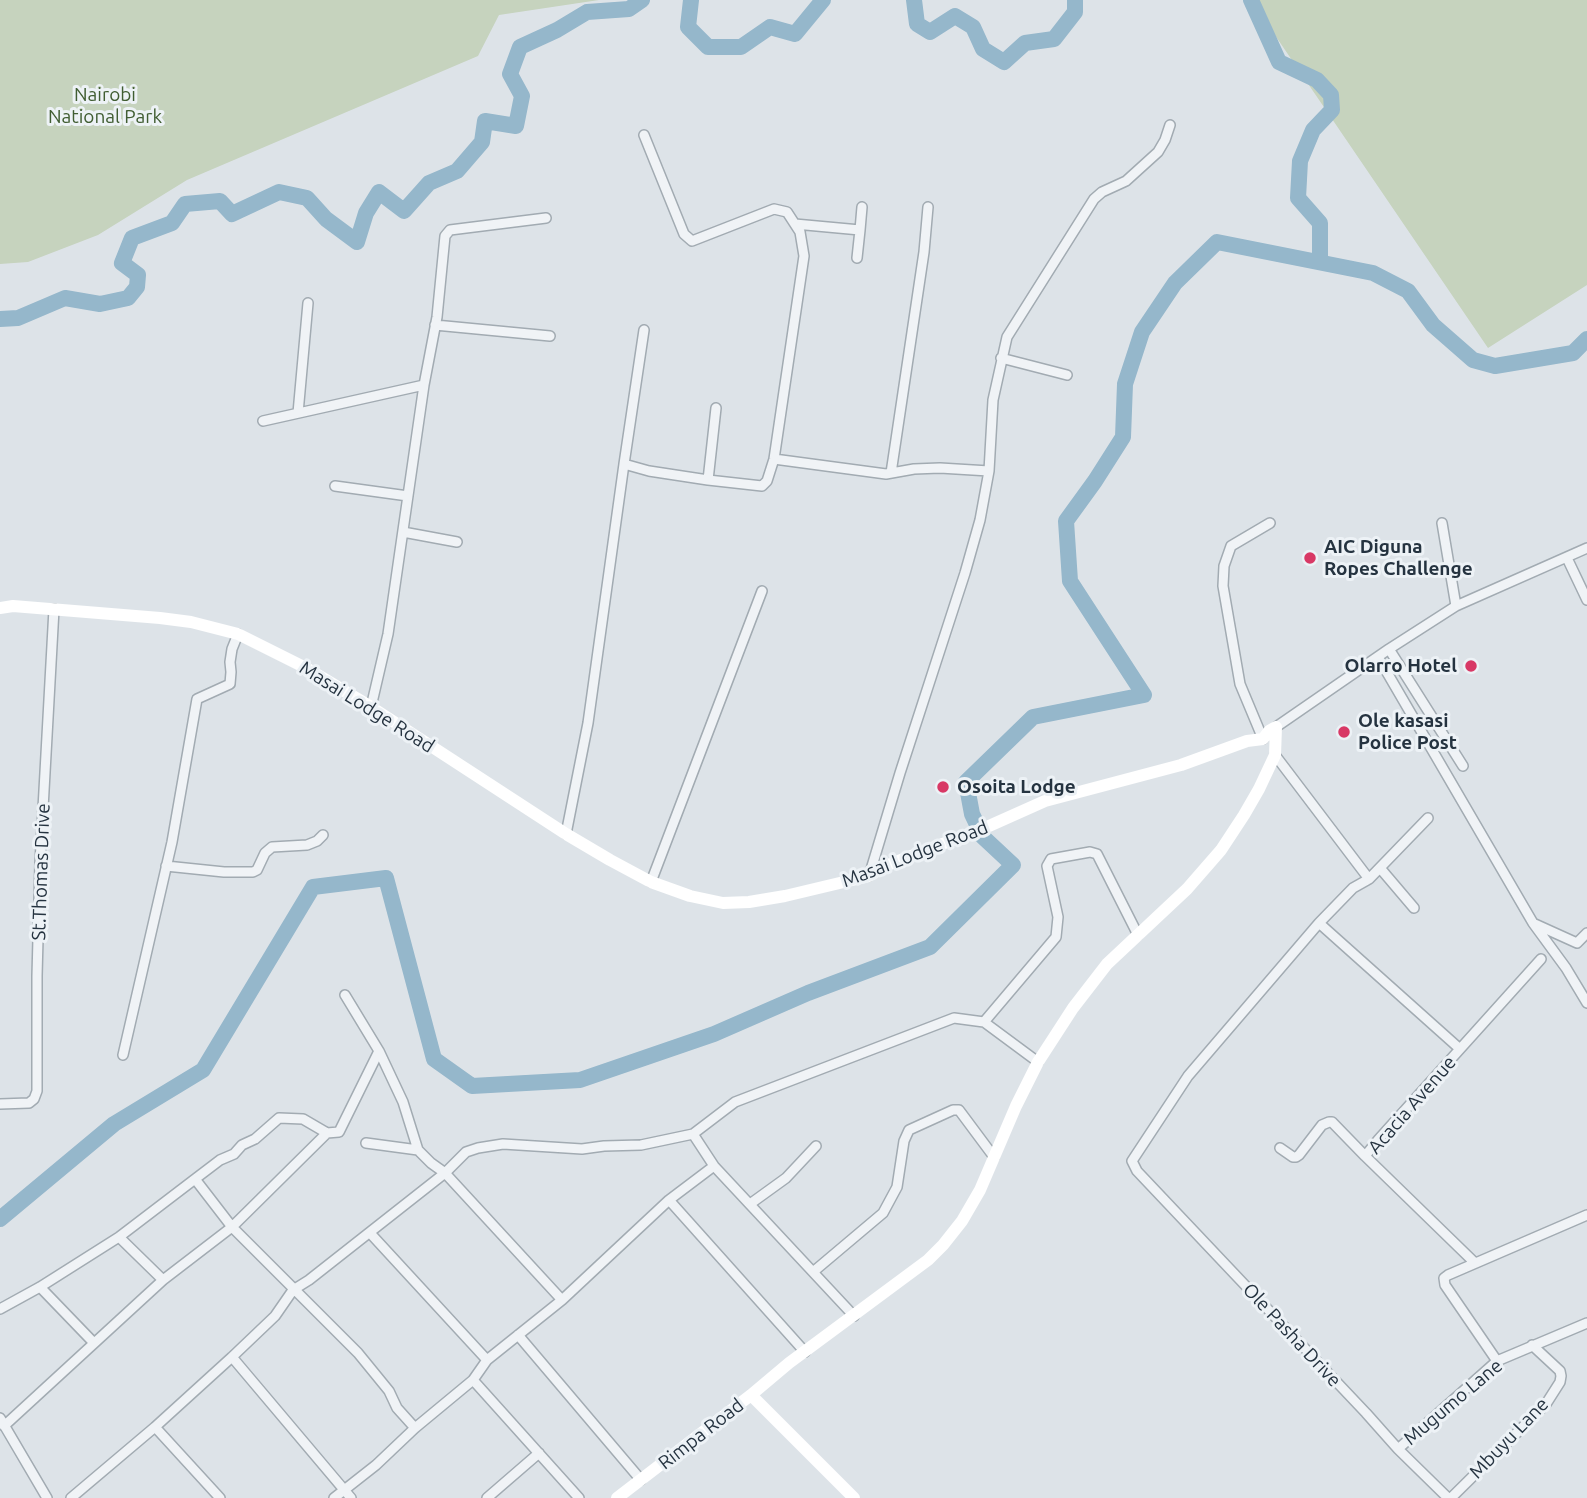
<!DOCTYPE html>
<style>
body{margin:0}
canvas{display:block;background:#dde3e8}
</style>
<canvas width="1587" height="1498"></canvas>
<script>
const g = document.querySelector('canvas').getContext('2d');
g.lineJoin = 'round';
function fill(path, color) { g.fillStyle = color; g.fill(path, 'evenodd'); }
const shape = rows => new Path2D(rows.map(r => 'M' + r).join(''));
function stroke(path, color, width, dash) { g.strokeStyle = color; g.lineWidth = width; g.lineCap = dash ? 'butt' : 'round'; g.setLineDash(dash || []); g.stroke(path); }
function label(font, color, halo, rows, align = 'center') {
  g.font = font + ' Ubuntu,sans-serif'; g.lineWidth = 6; g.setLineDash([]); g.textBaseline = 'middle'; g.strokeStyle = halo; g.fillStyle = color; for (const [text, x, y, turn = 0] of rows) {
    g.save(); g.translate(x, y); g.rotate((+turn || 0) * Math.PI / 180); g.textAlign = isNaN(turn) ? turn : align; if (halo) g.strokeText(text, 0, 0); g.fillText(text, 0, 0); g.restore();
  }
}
const green = shape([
 [0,0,599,0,499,15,478,56,187,180,98,235,28,262,0,264],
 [1251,0,1587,0,1587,285,1488,348]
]);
const river = shape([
 [691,0,688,27,708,47,741,47,770,27,795,34,823,0],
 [914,0,917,24,930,32,955,16,973,27,983,49,1004,62,1025,43,1054,39,1075,12,1075,0],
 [1251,0,1279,62,1317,80,1331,95,1332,110,1313,130,1300,161,1298,198,1320,223,1320,262],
 [0,319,18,318,65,298,100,304,128,298,137,287,138,275,122,263,132,238,172,223,185,204,220,201,232,214,279,192,307,198,326,219,357,242,366,213,379,192,404,211,429,183,457,171,482,142,485,121,516,126,522,96,510,74,520,47,557,30,587,12,629,9,642,0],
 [0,1219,114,1124,203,1070,313,887,386,878,434,1059,472,1086,580,1080,714,1034,808,993,930,947,1013,865,983,837,972,814,966,782,1033,717,1144,695,1070,581,1066,521,1095,481,1123,437,1125,384,1142,332,1175,283,1217,242,1373,273,1408,291,1433,325,1473,360,1495,366,1573,353,1587,339]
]);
const street = shape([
 [795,224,860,230,862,207],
 [857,258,860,230],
 [435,325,550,336],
 [1001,358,1067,375],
 [298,413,308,303],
 [263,421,424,385],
 [774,459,886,474,914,469,940,468,989,471],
 [624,464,644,330],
 [891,473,924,252,928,207],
 [708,480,716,408],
 [335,486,408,496],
 [1442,523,1456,606],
 [403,532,457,542],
 [1567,558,1587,600],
 [1389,649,1463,766],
 [1378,657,1533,923,1566,968,1587,1003],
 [371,707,388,634,424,385,437,317,445,236,450,230,546,218],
 [1276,727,1389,649,1456,606,1587,548],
 [1263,739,1240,684,1223,586,1224,566,1231,546,1270,523],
 [1275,755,1369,879,1353,888,1319,923,1188,1076,1132,1161,1137,1171,1366,1413,1398,1449,1448,1498],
 [566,834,588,723,624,464,649,471,708,480,762,486,767,481,774,459,804,256,800,232,787,212,774,209,692,241,684,234,644,135],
 [166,866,224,872,253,872,257,870,265,853,272,847,307,845,317,841,323,835],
 [1380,868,1414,908],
 [869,876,900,773,965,573,980,520,989,471,993,400,1007,337,1094,199,1102,192,1126,181,1158,152,1165,140,1170,125],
 [1369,879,1428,818],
 [651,882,762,591],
 [1319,923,1460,1049,1378,1140,1365,1156,1475,1263],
 [1535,924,1577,943,1587,933],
 [345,995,379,1051,339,1132,327,1133,303,1119,279,1118,255,1139,242,1145,234,1154,220,1160,195,1179,232,1227,358,1353,389,1391,397,1408,415,1428],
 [984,1022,1056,937,1058,917,1047,866,1051,859,1090,852,1097,854,1138,935],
 [1460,1049,1541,959],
 [379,1051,403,1102,418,1150],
 [123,1055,172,842,197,699,230,684,231,672,230,662,232,649,238,634],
 [0,1104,29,1103,34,1099,37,1091,37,976,40,863,54,609],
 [693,1134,714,1166],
 [366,1143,418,1150,431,1163,445,1173,466,1152,478,1148,503,1144,582,1149,604,1146,641,1145,693,1134,735,1102,954,1018,984,1022,1038,1062],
 [1280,1148,1293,1157,1296,1157,1299,1155,1322,1125,1329,1122,1332,1122,1365,1156],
 [669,1200,805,1352],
 [750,1204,786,1178,816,1146],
 [370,1233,487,1360],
 [119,1237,163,1280],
 [813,1272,883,1213,897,1187,904,1141,909,1130,953,1110,959,1110,994,1157],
 [40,1287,94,1343],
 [0,1309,40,1287,119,1237,195,1179],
 [518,1335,641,1480],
 [232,1357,351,1498],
 [1497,1361,1445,1285,1444,1278,1448,1275,1587,1215],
 [473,1380,579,1498],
 [0,1418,47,1498],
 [4,1426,163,1280,232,1227,327,1133],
 [155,1427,220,1498],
 [1398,1449,1497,1361,1587,1323],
 [71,1498,155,1427,232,1357,275,1316,293,1290,309,1280,445,1173,562,1300],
 [334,1498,376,1465,415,1428,473,1380,487,1360,562,1300,669,1200,714,1166,854,1316],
 [487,1498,539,1453],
 [1451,1498,1546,1404,1560,1382,1561,1376,1560,1371,1532,1345]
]);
const secondary = shape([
 [0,608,13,606,160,618,191,622,238,634,306,668,371,707,566,834,610,860,651,882,690,896,723,903,749,902,785,896,869,876,885,866,989,826,1045,801,1181,765,1247,741,1263,739,1269,731,1276,727],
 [751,1395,854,1498],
 [617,1498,751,1395,789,1363,928,1260,943,1245,962,1221,980,1190,1016,1106,1038,1062,1073,1008,1107,964,1187,889,1221,850,1244,815,1259,789,1275,755,1276,727]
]);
const markers = [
 [1310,558,7,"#d83865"],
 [1471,666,7,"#d83865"],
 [1344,732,7,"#d83865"],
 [943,787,7,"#d83865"]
];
const parkNames = [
 ["Nairobi",105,95],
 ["National Park",105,117]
];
const poiNames = [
 ["AIC Diguna",1324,547],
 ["Ropes Challenge",1324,569],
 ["Olarro Hotel",1457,666,"right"],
 ["Ole kasasi",1358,721],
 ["Police Post",1358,743],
 ["Osoita Lodge",957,787]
];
const streetNames = [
 ["Masai Lodge Road",367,707,32],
 ["Masai Lodge Road",915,854,-21],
 ["St.Thomas Drive",41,872,-88],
 ["Acacia Avenue",1412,1105,-49],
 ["Ole Pasha Drive",1292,1335,47],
 ["Mugumo Lane",1453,1402,-40],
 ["Rimpa Road",701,1434,-38],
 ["Mbuyu Lane",1509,1438,-46]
];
fill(green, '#c6d3be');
stroke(river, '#95b7cb', 16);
stroke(street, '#a2abb2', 12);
stroke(street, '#f0f3f6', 9);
stroke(secondary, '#fff', 12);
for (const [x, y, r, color] of markers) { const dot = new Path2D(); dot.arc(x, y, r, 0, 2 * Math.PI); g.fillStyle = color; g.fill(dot); stroke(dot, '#edf2f6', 2.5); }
label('19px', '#405d32', '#edf2f6', parkNames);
label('bold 19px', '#253340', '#edf2f6', poiNames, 'left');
label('19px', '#253340', '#edf2f6', streetNames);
</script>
